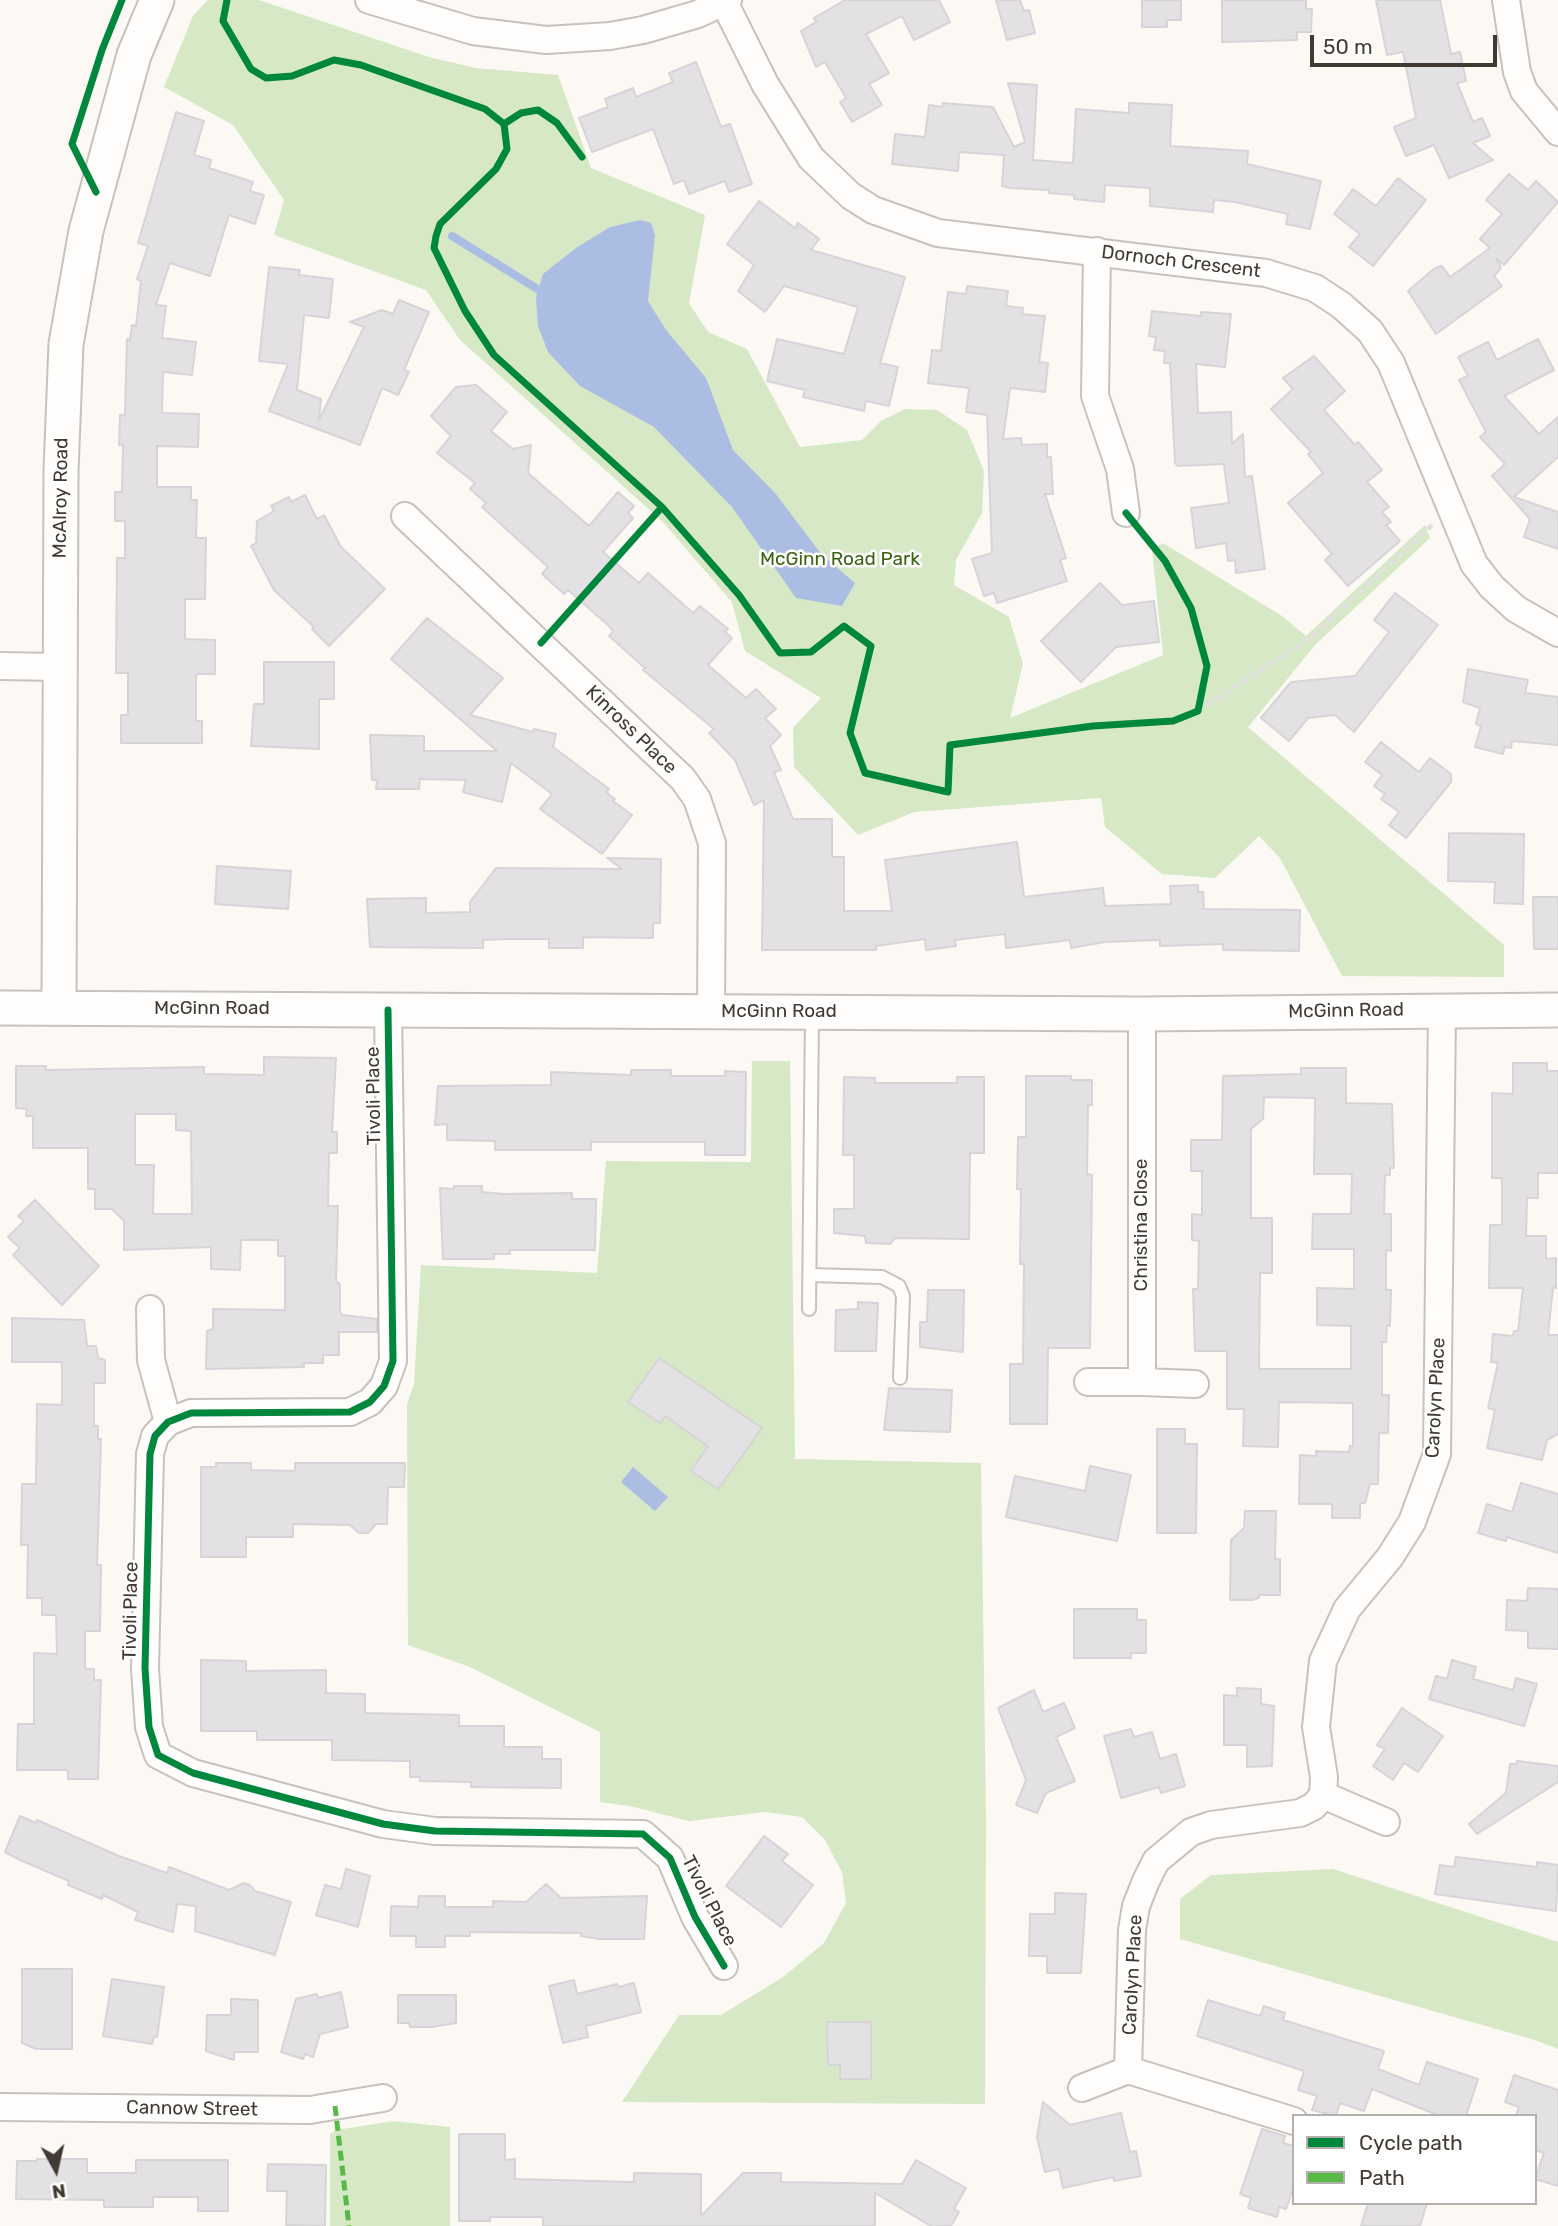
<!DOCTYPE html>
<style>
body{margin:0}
#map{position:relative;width:1558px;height:2226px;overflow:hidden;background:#fcf8f4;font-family:Rubik,sans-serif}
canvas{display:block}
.legend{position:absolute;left:1292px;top:2114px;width:245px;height:91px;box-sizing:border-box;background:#fff;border:2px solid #b3b0ad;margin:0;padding:9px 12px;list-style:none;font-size:21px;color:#403a33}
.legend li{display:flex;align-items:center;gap:14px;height:35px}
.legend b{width:35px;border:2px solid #b3b0ad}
.north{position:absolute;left:21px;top:2135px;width:70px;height:70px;-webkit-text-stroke:5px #fff;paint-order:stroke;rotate:172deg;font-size:19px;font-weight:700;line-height:28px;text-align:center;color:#403a33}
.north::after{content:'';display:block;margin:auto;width:24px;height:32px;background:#403a33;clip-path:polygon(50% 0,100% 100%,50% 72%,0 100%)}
.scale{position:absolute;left:1310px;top:35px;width:187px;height:32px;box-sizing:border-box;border:4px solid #403a33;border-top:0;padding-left:9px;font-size:21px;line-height:24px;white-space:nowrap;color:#403a33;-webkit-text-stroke:5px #fff;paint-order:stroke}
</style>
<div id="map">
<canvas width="1558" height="2226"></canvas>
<ul class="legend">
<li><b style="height:9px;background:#00873e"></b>Cycle path</li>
<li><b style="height:9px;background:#58b947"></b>Path</li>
</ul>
<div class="north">N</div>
<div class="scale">50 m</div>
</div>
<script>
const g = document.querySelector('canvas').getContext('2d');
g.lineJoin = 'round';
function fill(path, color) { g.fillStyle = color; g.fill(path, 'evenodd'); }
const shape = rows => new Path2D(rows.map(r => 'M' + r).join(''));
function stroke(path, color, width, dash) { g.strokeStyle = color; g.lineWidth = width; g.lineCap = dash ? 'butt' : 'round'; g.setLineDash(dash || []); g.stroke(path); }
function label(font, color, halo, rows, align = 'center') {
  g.font = font + ' Rubik,sans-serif'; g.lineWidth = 5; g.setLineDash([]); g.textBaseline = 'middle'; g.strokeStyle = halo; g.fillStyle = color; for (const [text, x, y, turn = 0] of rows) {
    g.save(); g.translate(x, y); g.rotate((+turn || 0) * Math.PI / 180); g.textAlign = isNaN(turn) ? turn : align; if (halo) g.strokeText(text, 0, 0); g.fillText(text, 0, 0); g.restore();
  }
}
const green = shape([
 [208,0,259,0,429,57,476,68,558,75,591,168,705,215,689,303,708,332,747,349,800,447,862,440,881,421,905,409,937,410,967,430,984,471,982,513,956,560,954,585,1009,617,1023,664,1010,718,1163,655,1152,550,1163,543,1282,616,1306,636,1425,525,1430,538,1316,644,1248,727,1504,945,1504,977,1342,976,1280,858,1259,836,1215,878,1162,874,1105,827,1101,798,914,812,858,835,794,767,793,728,821,698,745,651,732,602,662,521,460,340,426,290,274,235,284,200,233,125,164,87,193,16],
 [752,1061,790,1061,795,1459,981,1463,986,1820,985,2104,622,2102,679,2015,721,2015,783,1977,824,1943,846,1903,842,1872,825,1840,802,1817,765,1812,689,1821,630,1806,600,1802,600,1732,470,1667,408,1645,407,1404,414,1384,421,1265,597,1273,606,1161,751,1162],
 [1333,1869,1558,1942,1558,2049,1535,2040,1180,1939,1180,1899,1211,1875],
 [394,2121,450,2127,450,2226,330,2226,330,2134,336,2130]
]);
const water = shape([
 [640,220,651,223,655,235,648,301,666,330,706,378,733,450,775,493,822,555,855,583,842,606,796,598,732,507,654,427,580,386,548,352,538,326,536,298,543,274,576,248,610,227],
 [633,1467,668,1497,655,1511,621,1482]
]);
const stream = shape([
 [452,236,539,290]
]);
const building = shape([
 [845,0,939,0,950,22,914,40,902,16,866,34,889,73,869,84,882,105,852,122,840,102,846,98,825,62,816,67,801,31,816,22,814,18,845,0],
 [996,0,1020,0,1024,11,1029,10,1035,33,1007,40,996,0],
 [1142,0,1181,0,1181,20,1167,20,1167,27,1142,27,1142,0],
 [1222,0,1306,0,1306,9,1312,9,1311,32,1297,32,1297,40,1222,42,1222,0],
 [1376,0,1440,0,1451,54,1460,52,1466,81,1457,83,1473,122,1482,118,1490,136,1473,143,1493,160,1449,178,1434,145,1406,156,1394,127,1416,118,1403,52,1387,55,1376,0],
 [696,62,721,127,730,124,752,184,729,192,725,181,689,194,684,180,674,184,653,129,592,152,579,118,608,107,605,99,633,88,636,97,673,82,669,73,696,62],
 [1008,83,1037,85,1033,160,1073,163,1076,109,1129,113,1129,103,1172,105,1170,146,1248,151,1247,164,1321,181,1310,229,1286,224,1288,214,1235,202,1214,200,1213,212,1150,206,1150,188,1105,185,1104,202,1074,199,1074,195,1049,193,1049,190,1010,188,1002,186,1004,155,959,152,958,171,892,164,895,134,925,137,929,105,942,107,943,103,993,107,1014,147,1025,142,1008,83],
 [176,112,204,121,194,155,211,160,209,168,253,182,250,191,264,195,255,224,229,215,210,276,170,263,156,305,166,306,162,338,196,342,192,375,163,372,162,413,199,414,198,447,157,446,157,487,191,487,191,500,197,500,196,538,206,538,205,599,185,599,185,639,215,640,215,674,196,674,196,721,202,721,202,743,121,743,121,715,128,715,128,673,116,673,117,558,125,558,125,521,115,521,115,492,122,492,123,445,119,445,120,415,125,415,127,339,130,340,132,325,136,326,141,281,137,279,148,246,138,243,176,112],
 [1509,174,1528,190,1536,181,1558,202,1504,265,1496,258,1501,268,1494,276,1502,286,1436,334,1408,291,1435,268,1442,266,1450,277,1490,248,1480,239,1502,214,1486,200,1509,174],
 [1398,178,1426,200,1373,266,1349,247,1360,234,1334,214,1353,189,1376,206,1398,178],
 [759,201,795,228,798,223,819,239,811,250,905,277,880,363,898,367,889,406,866,401,864,411,803,397,805,390,767,381,777,339,844,354,858,307,784,286,765,312,738,291,754,265,727,244,759,201],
 [269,267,300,270,299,275,333,279,329,318,304,315,297,390,321,399,319,420,364,327,350,322,382,310,393,314,399,300,429,312,404,370,409,372,398,395,382,388,360,445,269,411,288,364,259,361,269,267],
 [967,286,1008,291,1006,306,1023,308,1022,314,1045,316,1039,362,1048,363,1045,392,1010,388,1003,439,1021,438,1022,445,1047,444,1047,457,1051,457,1053,494,1045,494,1066,558,1060,560,1067,581,997,603,994,593,984,596,972,559,992,553,987,415,966,412,969,388,928,383,932,350,941,351,948,292,966,294,967,286],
 [1152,311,1201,316,1201,312,1231,314,1225,367,1196,364,1198,413,1231,412,1232,444,1243,434,1245,477,1252,476,1265,569,1236,573,1235,560,1228,561,1226,543,1196,548,1191,508,1229,503,1224,464,1178,466,1175,463,1170,363,1164,363,1165,351,1154,350,1156,337,1149,336,1152,311],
 [1538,339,1554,370,1504,396,1539,434,1558,417,1558,457,1514,497,1558,512,1558,549,1524,537,1530,519,1492,476,1505,464,1480,437,1486,432,1459,380,1468,376,1458,357,1488,342,1497,360,1538,339],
 [1314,356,1345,391,1324,410,1355,445,1358,442,1382,470,1367,482,1389,507,1382,512,1391,522,1386,525,1400,541,1348,586,1325,560,1332,554,1288,503,1323,473,1308,454,1311,452,1271,409,1293,389,1283,378,1314,356],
 [476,385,507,412,491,431,513,449,531,445,528,473,589,526,618,492,634,506,628,513,633,518,603,552,639,583,648,573,693,613,700,606,728,629,725,632,732,638,708,665,746,698,756,689,776,709,765,718,781,735,770,746,781,770,774,772,793,819,832,819,832,857,844,857,844,911,892,911,885,860,1017,842,1024,897,1103,888,1105,906,1171,904,1170,886,1198,885,1198,892,1203,892,1204,909,1300,910,1299,951,1223,950,1223,944,1160,946,1160,940,1105,942,1071,948,1070,940,1006,948,1005,934,955,940,956,946,926,950,925,939,876,946,876,950,762,950,764,800,754,805,735,760,709,733,714,729,643,670,645,668,609,636,613,631,609,626,568,590,564,594,542,574,548,567,482,507,486,503,470,489,475,483,437,453,451,436,431,416,456,387,476,385],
 [305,495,317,519,324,515,341,547,385,589,329,646,312,629,314,627,274,590,251,546,256,543,257,521,274,511,271,506,289,497,291,502,305,495],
 [1100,583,1122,605,1154,601,1159,642,1116,647,1081,682,1041,641,1100,583],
 [1395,593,1438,625,1354,732,1335,715,1308,718,1289,741,1261,718,1291,682,1355,676,1389,632,1374,620,1395,593],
 [427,618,503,678,470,715,533,732,534,729,556,734,553,747,609,789,606,792,615,799,613,801,632,815,602,854,540,809,552,794,511,763,502,802,463,792,466,780,420,779,419,789,376,789,377,780,372,780,370,735,424,736,424,751,497,751,391,659,427,618],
 [264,662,334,662,334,699,319,699,319,749,251,746,254,704,264,704,264,662],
 [1468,669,1528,680,1525,693,1558,697,1558,745,1512,741,1511,748,1505,747,1503,754,1475,747,1481,726,1476,724,1480,708,1463,702,1468,669],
 [1381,742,1419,772,1430,758,1451,774,1451,782,1406,838,1389,825,1399,812,1381,799,1385,794,1374,786,1382,775,1365,762,1381,742],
 [1449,833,1524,834,1523,904,1494,903,1495,882,1448,881,1449,833],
 [607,858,661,859,660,923,653,923,653,938,583,937,583,948,549,948,549,939,504,939,483,940,483,948,370,947,367,899,426,898,426,913,470,912,470,902,496,868,622,869,607,858],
 [217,866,291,871,288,909,215,904,217,866],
 [1533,897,1558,897,1558,949,1534,949,1533,897],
 [264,1057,336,1058,332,1132,337,1132,337,1153,329,1153,328,1206,338,1206,336,1281,340,1284,340,1311,342,1315,377,1319,377,1332,339,1332,339,1355,323,1355,323,1363,304,1363,304,1367,206,1369,207,1331,213,1329,213,1309,285,1310,285,1256,278,1256,278,1240,241,1240,240,1270,211,1269,211,1247,124,1250,124,1221,112,1209,95,1209,95,1189,88,1189,88,1148,33,1148,33,1116,26,1116,27,1109,16,1108,16,1066,46,1066,46,1070,204,1067,204,1074,264,1075,264,1057],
 [135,1114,176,1114,176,1130,191,1131,192,1214,153,1214,154,1165,135,1165,135,1114],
 [1513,1063,1547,1063,1547,1071,1558,1071,1558,1173,1538,1173,1538,1198,1527,1198,1526,1236,1546,1236,1546,1259,1556,1258,1556,1288,1553,1288,1548,1335,1558,1335,1558,1434,1547,1440,1542,1460,1487,1448,1495,1410,1488,1408,1498,1363,1491,1362,1493,1334,1513,1336,1514,1331,1518,1331,1523,1288,1489,1288,1490,1225,1502,1225,1502,1178,1492,1178,1492,1093,1513,1094,1513,1063],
 [1301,1068,1346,1068,1346,1103,1392,1104,1394,1168,1390,1168,1390,1175,1385,1175,1384,1214,1391,1214,1391,1251,1386,1250,1386,1290,1391,1290,1390,1326,1387,1325,1386,1342,1382,1342,1382,1395,1389,1395,1388,1433,1379,1433,1378,1484,1370,1484,1365,1503,1360,1503,1360,1518,1332,1518,1332,1504,1299,1504,1300,1455,1316,1456,1316,1451,1349,1452,1350,1446,1353,1446,1353,1403,1279,1402,1278,1447,1243,1446,1244,1409,1227,1409,1227,1351,1195,1351,1193,1289,1198,1289,1199,1241,1192,1240,1192,1214,1202,1215,1202,1171,1191,1171,1191,1140,1222,1140,1223,1076,1301,1074,1301,1068],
 [1264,1097,1315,1098,1314,1174,1352,1174,1351,1214,1313,1214,1312,1249,1354,1249,1354,1289,1317,1288,1317,1325,1351,1326,1351,1369,1259,1369,1260,1273,1272,1273,1272,1218,1251,1218,1251,1129,1263,1119,1264,1097],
 [631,1070,671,1070,671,1076,725,1076,725,1071,746,1072,745,1155,705,1155,705,1142,591,1142,591,1150,495,1150,495,1141,447,1140,447,1124,435,1125,438,1086,551,1085,551,1072,631,1075,631,1070],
 [1026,1076,1071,1076,1071,1080,1092,1080,1092,1105,1088,1105,1087,1174,1092,1175,1090,1348,1048,1348,1047,1424,1010,1424,1010,1364,1023,1364,1024,1264,1020,1264,1021,1189,1017,1189,1018,1137,1026,1137,1026,1076],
 [844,1077,875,1078,875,1083,957,1083,957,1077,984,1077,984,1153,970,1153,969,1239,895,1238,890,1244,866,1243,865,1236,834,1233,834,1209,854,1209,854,1155,843,1155,844,1077],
 [454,1186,482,1186,482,1192,503,1194,572,1193,572,1199,596,1199,595,1250,510,1250,510,1254,494,1254,494,1259,443,1259,440,1188,454,1189,454,1186],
 [35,1200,99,1266,62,1305,13,1255,20,1248,8,1237,24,1221,18,1216,35,1200],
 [928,1290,964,1290,963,1352,920,1347,920,1322,927,1322,928,1290],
 [858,1302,878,1303,876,1351,835,1351,836,1310,858,1309,858,1302],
 [12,1318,84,1320,87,1346,96,1346,98,1358,105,1360,105,1383,94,1383,94,1426,98,1426,98,1439,101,1439,97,1565,101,1565,100,1631,85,1631,85,1669,94,1669,94,1680,101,1680,98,1779,68,1779,68,1770,17,1770,18,1724,34,1724,34,1653,57,1654,56,1615,42,1615,42,1598,27,1598,28,1545,21,1545,22,1484,36,1484,37,1404,62,1405,62,1362,12,1362,12,1318],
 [659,1358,762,1428,718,1489,691,1471,708,1446,665,1416,660,1423,628,1402,659,1358],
 [889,1388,952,1390,950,1432,884,1430,889,1388],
 [1157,1429,1185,1429,1185,1444,1197,1444,1196,1533,1157,1533,1157,1429],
 [216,1463,251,1463,251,1470,295,1471,295,1463,405,1463,404,1487,388,1487,387,1524,376,1524,368,1533,359,1533,350,1525,293,1524,293,1537,246,1537,246,1557,201,1557,201,1467,216,1467,216,1463],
 [1090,1466,1131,1475,1117,1541,1006,1517,1015,1476,1085,1491,1090,1466],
 [1521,1483,1558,1494,1558,1553,1507,1537,1506,1541,1478,1533,1487,1504,1512,1512,1521,1483],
 [1245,1511,1276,1511,1275,1559,1280,1559,1280,1595,1259,1595,1259,1598,1252,1600,1230,1600,1231,1540,1244,1528,1245,1511],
 [1528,1588,1558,1589,1558,1649,1528,1648,1528,1631,1506,1630,1507,1600,1527,1601,1528,1588],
 [1074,1609,1137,1609,1137,1620,1146,1620,1146,1653,1131,1653,1131,1658,1074,1658,1074,1609],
 [201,1660,246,1661,246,1671,326,1670,326,1693,365,1694,365,1713,459,1715,459,1726,504,1726,504,1747,542,1747,542,1759,561,1759,561,1788,471,1787,471,1782,420,1781,420,1777,410,1777,410,1761,332,1760,332,1740,257,1740,257,1731,201,1731,201,1660],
 [1452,1660,1476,1667,1473,1679,1513,1690,1516,1678,1537,1684,1524,1726,1429,1699,1436,1676,1447,1679,1452,1660],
 [1237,1688,1261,1689,1261,1704,1274,1706,1272,1766,1247,1767,1247,1745,1224,1745,1224,1695,1237,1696,1237,1688],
 [1034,1690,1043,1712,1064,1703,1075,1728,1056,1737,1075,1781,1046,1793,1037,1813,1016,1805,1026,1780,998,1708,1034,1690],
 [1402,1708,1443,1736,1418,1772,1404,1763,1393,1780,1373,1766,1385,1749,1377,1745,1402,1708],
 [1131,1729,1134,1737,1152,1732,1160,1759,1176,1754,1185,1786,1161,1793,1159,1787,1121,1798,1104,1736,1131,1729],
 [1517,1761,1558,1766,1558,1782,1477,1834,1469,1824,1506,1793,1510,1764,1516,1764,1517,1761],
 [20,1816,36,1823,37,1820,119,1856,167,1873,169,1867,229,1890,244,1883,251,1886,255,1891,291,1902,275,1955,195,1931,196,1906,177,1904,173,1932,135,1920,138,1912,103,1895,102,1899,68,1885,69,1881,20,1860,5,1852,20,1816],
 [764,1836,788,1854,782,1861,813,1885,781,1927,726,1886,764,1836],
 [1456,1857,1537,1867,1537,1862,1558,1865,1556,1911,1435,1894,1440,1865,1454,1867,1456,1857],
 [346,1869,370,1876,358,1927,316,1915,325,1885,341,1889,346,1869],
 [546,1884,561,1898,647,1896,644,1939,599,1939,581,1936,581,1933,470,1932,470,1936,445,1936,445,1947,416,1947,416,1936,390,1936,391,1906,418,1907,419,1896,445,1896,445,1907,493,1907,493,1901,526,1902,546,1884],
 [1055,1893,1086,1894,1081,1973,1047,1973,1047,1956,1029,1956,1030,1914,1055,1914,1055,1893],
 [22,1969,72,1969,72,2049,36,2049,22,2043,22,1969],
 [112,1979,164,1987,157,2037,154,2037,152,2044,103,2036,112,1979],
 [574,1980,577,1994,617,1984,618,1987,634,1983,641,2012,586,2026,588,2037,563,2043,549,1986,574,1980],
 [341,1992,348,2027,320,2034,313,2057,305,2054,303,2059,281,2052,296,1999,317,1994,318,1998,341,1992],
 [398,1995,456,1995,456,2023,432,2027,410,2027,409,2023,398,2023,398,1995],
 [231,1999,258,2000,258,2052,234,2052,234,2060,206,2051,207,2015,231,2015,231,1999],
 [1208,2000,1260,2016,1264,2006,1285,2013,1283,2020,1384,2051,1378,2069,1419,2085,1427,2062,1478,2079,1466,2116,1440,2116,1372,2089,1364,2111,1340,2103,1336,2116,1312,2110,1317,2096,1298,2090,1304,2071,1197,2036,1208,2000],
 [827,2022,871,2022,871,2079,840,2079,840,2065,828,2065,827,2022],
 [1514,2075,1558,2090,1558,2186,1535,2179,1544,2153,1535,2150,1535,2116,1516,2116,1519,2107,1505,2102,1514,2075],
 [1043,2102,1070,2125,1121,2113,1130,2152,1136,2151,1141,2176,1114,2181,1113,2177,1063,2188,1059,2169,1045,2172,1037,2137,1043,2102],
 [1262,2129,1285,2136,1283,2143,1294,2146,1294,2186,1286,2209,1279,2207,1277,2217,1248,2208,1251,2198,1240,2194,1262,2129],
 [459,2134,505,2134,505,2160,515,2159,515,2179,634,2182,634,2173,701,2174,701,2216,743,2173,781,2173,781,2182,902,2184,916,2160,966,2188,954,2209,959,2212,951,2226,931,2226,875,2193,875,2226,543,2226,543,2217,490,2217,490,2221,459,2221,459,2134],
 [37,2159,87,2159,87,2173,136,2173,136,2160,228,2160,228,2211,198,2211,198,2197,153,2197,153,2207,104,2207,104,2200,16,2199,17,2161,37,2161,37,2159],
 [268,2164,326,2165,325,2226,286,2225,287,2191,267,2191,268,2164],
 [1368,2203,1427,2203,1420,2226,1361,2226,1368,2203]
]);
const path = shape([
 [1198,711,1313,636,1432,525]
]);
const service = shape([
 [810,1275,882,1277,899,1286,903,1296,900,1378],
 [809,1309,812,1013]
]);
const minor = shape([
 [369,0,473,31,546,40,610,36,643,30,698,14,728,0],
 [1506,0,1517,72,1524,91,1558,132],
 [724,2,765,84,811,158,851,196,873,210,938,233,1266,273,1315,288,1341,305,1370,331,1391,363,1474,564,1492,587,1516,609,1558,633],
 [1097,251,1095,396,1120,469,1126,513],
 [405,516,683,779,697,799,712,843,711,1012],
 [0,666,59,667],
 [388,1010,393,1361,384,1386,370,1402,350,1412,191,1413,168,1422,155,1436,150,1454,145,1668,149,1727,158,1755,193,1773,383,1824,435,1831,643,1834,670,1858,695,1917,724,1966],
 [1142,1014,1142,1382,1195,1384],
 [150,1309,151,1360,168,1422],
 [1088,1382,1142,1382],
 [1323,1795,1386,1822],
 [1128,2070,1132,1930,1136,1906,1146,1881,1156,1861,1191,1832,1211,1825,1300,1813,1314,1806,1323,1795,1324,1777,1316,1727,1323,1661,1347,1609,1390,1557,1412,1522,1437,1454,1442,1010],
 [1082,2088,1128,2070,1294,2121],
 [0,2107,310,2110,383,2098]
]);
const tertiary = shape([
 [0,1008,1142,1014,1558,1010],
 [59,1008,61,471,66,344,86,231,134,55,157,0]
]);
const quiet = shape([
 [335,2106,349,2226]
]);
const cycleway = shape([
 [227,0,223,21,251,69,266,78,292,76,334,60,361,65,485,109,504,124,507,149,496,169,440,224,436,236,434,248,465,311,494,355,662,507,739,595,780,653,811,652,844,626,871,646,850,733,865,773,948,792,950,745,1093,726,1173,721,1198,711,1207,666,1191,608,1165,561,1126,513],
 [504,124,521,113,538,110,557,123,582,157],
 [96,192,72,144,102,50,122,0],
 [541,643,662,507],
 [388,1010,393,1361,384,1386,370,1402,350,1412,191,1413,168,1422,155,1436,150,1454,145,1668,149,1727,158,1755,193,1773,383,1824,435,1831,643,1834,670,1858,695,1917,724,1966]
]);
const streetNames = [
 ["Dornoch Crescent",1181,262,7],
 ["McAlroy Road",61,498,-89],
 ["Kinross Place",631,730,44],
 ["McGinn Road",212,1009],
 ["McGinn Road",1346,1011,-1],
 ["McGinn Road",779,1012],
 ["Tivoli Place",374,1096,-91],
 ["Christina Close",1142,1225,-90],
 ["Carolyn Place",1436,1398,-87],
 ["Tivoli Place",131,1611,-89],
 ["Tivoli Place",709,1901,63],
 ["Carolyn Place",1133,1975,-87],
 ["Cannow Street",192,2109,1]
];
const parkNames = [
 ["McGinn Road Park",840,560]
];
fill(green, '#d6e8c6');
fill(water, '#abbde3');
stroke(stream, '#abbde3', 8);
fill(building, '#e4e1e5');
stroke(building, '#d6d4d6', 2);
stroke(service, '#c6c2bd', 16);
stroke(minor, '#c6c2bd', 30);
stroke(tertiary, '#c6c2bd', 37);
stroke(path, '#e2e1e0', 4.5, [7, 3.5]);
stroke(service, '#fffefd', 12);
stroke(minor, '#fffefd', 26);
stroke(tertiary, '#fffefd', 33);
stroke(quiet, '#58b947', 5, [10, 5]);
stroke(cycleway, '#00873e', 7);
label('19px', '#403a33', '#fff', streetNames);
label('19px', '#3a6412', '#fff', parkNames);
</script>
